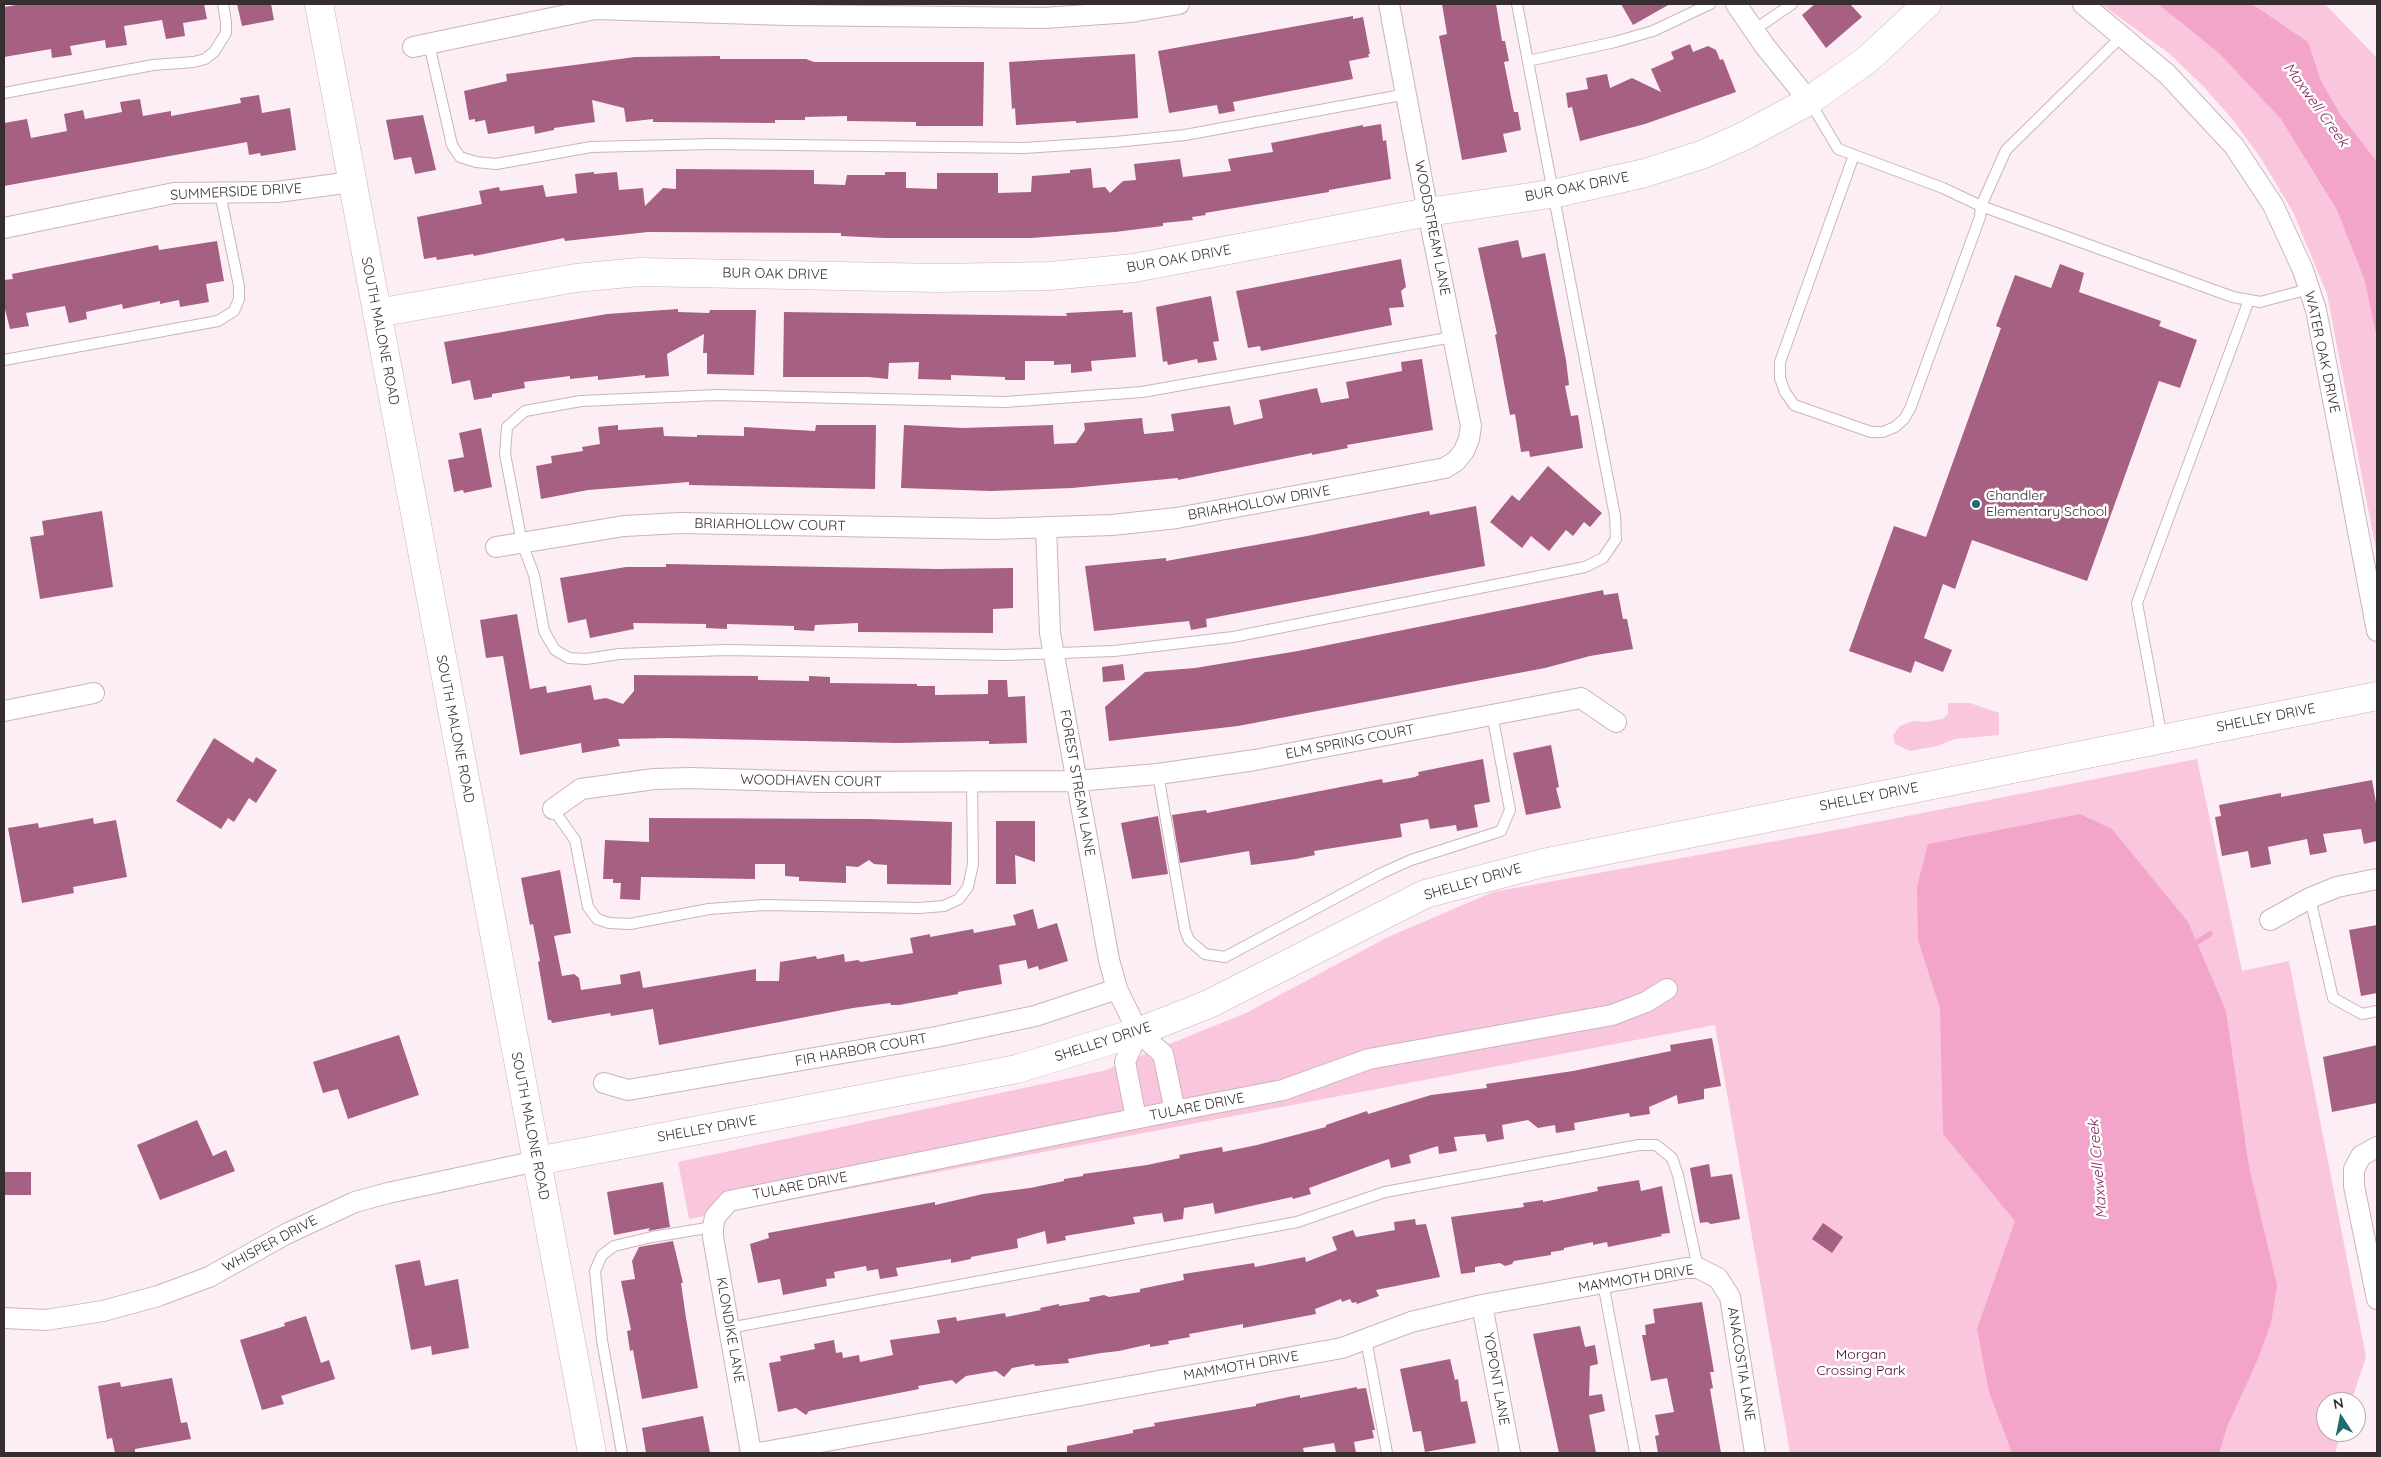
<!DOCTYPE html>
<style>
body{margin:0}
#map{position:relative;width:2381px;height:1457px;overflow:hidden;background:#fceef4;font-family:Quicksand,sans-serif}
canvas{display:block}
.frame{position:absolute;inset:0;border:5px solid #362d31;pointer-events:none}
.north{position:absolute;left:2316px;top:1392px;width:50px;height:50px;box-sizing:border-box;background:#fff;border:1px solid #afabad;border-radius:50%;rotate:349deg;font-size:14px;font-weight:700;line-height:20px;text-align:center;color:#362d31}
.north::after{content:'';display:block;margin:auto;width:18px;height:22px;background:#1f6b70;clip-path:polygon(50% 0,100% 100%,50% 72%,0 100%)}
</style>
<div id="map">
<canvas width="2381" height="1457"></canvas>
<div class="frame"></div>
<div class="north">N</div>
</div>
<script>
const g = document.querySelector('canvas').getContext('2d');
g.lineJoin = 'round';
function fill(path, color) { g.fillStyle = color; g.fill(path, 'evenodd'); }
const shape = rows => new Path2D(rows.map(r => 'M' + r).join(''));
function stroke(path, color, width, dash) { g.strokeStyle = color; g.lineWidth = width; g.lineCap = dash ? 'butt' : 'round'; g.setLineDash(dash || []); g.stroke(path); }
function label(font, color, halo, rows, align = 'center') {
  g.font = font + ' Quicksand,sans-serif'; g.lineWidth = 5; g.setLineDash([]); g.textBaseline = 'middle'; g.strokeStyle = halo; g.fillStyle = color; for (const [text, x, y, turn = 0] of rows) {
    g.save(); g.translate(x, y); g.rotate((+turn || 0) * Math.PI / 180); g.textAlign = isNaN(turn) ? turn : align; if (halo) g.strokeText(text, 0, 0); g.fillText(text, 0, 0); g.restore();
  }
}
const green = shape([
 [2101,4,2325,4,2377,58,2377,555,2327,294,2293,212,2262,160,2233,120,2202,85,2170,54],
 [1948,703,1970,703,1999,713,1999,735,1955,739,1937,746,1910,751,1895,744,1893,735,1900,726,1913,721,1925,722,1942,719,1948,714],
 [2197,759,2242,971,2289,961,2366,1357,2351,1402,2326,1402,2326,1432,2342,1432,2335,1453,1790,1453,1715,1025,689,1219,678,1162,1103,1071,1246,1013,1388,937,1493,892,1831,831]
]);
const water = shape([
 [2158,4,2252,4,2308,42,2321,81,2340,114,2377,162,2377,339,2365,281,2337,210,2281,119,2219,53],
 [2080,814,2112,829,2188,922,2226,1011,2249,1167,2277,1285,2271,1323,2257,1361,2227,1427,2219,1453,2012,1453,1989,1392,1977,1329,2015,1221,1943,1134,1940,1008,1918,940,1917,887,1928,844]
]);
const stream = shape([
 [2191,946,2210,934]
]);
const building = shape([
 [22,4,204,4,207,19,183,23,185,36,166,39,162,20,124,26,127,45,106,48,105,40,70,46,72,55,52,58,51,49,4,57,4,7],
 [237,4,271,4,274,20,242,26],
 [1442,4,1496,4,1502,41,1505,41,1509,61,1504,62,1514,112,1518,112,1521,130,1503,134,1507,152,1462,160,1439,36,1447,34],
 [1621,4,1670,4,1633,25],
 [1815,4,1850,4,1862,17,1826,48,1802,15],
 [1353,16,1353,19,1363,17,1370,54,1368,54,1369,57,1349,61,1353,79,1233,102,1235,111,1219,114,1217,105,1169,113,1158,51],
 [1690,44,1693,52,1708,46,1716,50,1720,60,1723,59,1736,92,1645,124,1580,141,1572,107,1568,108,1566,93,1588,89,1586,78,1607,74,1610,88,1632,78,1661,92,1651,69,1674,59,1671,52],
 [1135,54,1138,118,1076,123,1076,121,1016,125,1015,108,1012,109,1009,62],
 [720,56,720,59,806,59,814,62,984,62,983,126,916,126,916,122,847,121,847,116,805,117,805,120,775,120,775,123,653,122,653,119,626,122,624,108,592,100,595,122,554,128,554,130,535,134,534,126,488,134,485,120,475,122,475,119,469,120,464,91,507,81,506,74,635,57],
 [259,95,262,113,290,108,296,150,261,156,260,153,249,155,247,142,4,186,4,123,27,119,31,138,67,131,64,114,83,110,85,119,122,112,120,102,140,99,143,116,171,111,171,116,241,103,240,98],
 [423,115,436,170,415,174,411,157,394,160,386,120],
 [1381,124,1383,141,1386,140,1391,179,1329,190,1329,192,1205,213,1206,215,1192,217,1193,220,1163,223,1163,226,1115,232,1031,238,885,238,841,236,841,233,648,232,565,241,564,238,474,256,473,254,437,260,436,257,424,259,417,217,482,204,479,191,499,187,500,191,543,185,546,197,577,193,575,174,594,172,594,174,617,172,619,190,643,188,645,206,663,188,676,189,676,169,814,170,814,184,845,185,847,175,885,175,885,172,906,172,906,188,937,189,937,173,998,173,998,193,1031,192,1032,176,1070,173,1070,170,1091,168,1093,188,1105,187,1110,193,1123,181,1136,180,1134,164,1180,159,1183,177,1231,171,1228,159,1273,152,1271,143,1363,125,1363,127],
 [1518,240,1522,258,1545,253,1566,360,1569,385,1565,386,1571,416,1578,415,1583,448,1530,457,1529,451,1521,452,1515,414,1510,415,1495,335,1497,334,1478,248],
 [217,241,224,281,206,284,209,302,180,307,179,300,160,304,160,301,123,309,122,304,86,312,87,319,69,323,65,306,26,313,29,326,10,329,4,305,4,280,13,279,12,274,158,245,159,250],
 [1401,259,1406,287,1401,291,1404,307,1389,308,1392,325,1261,351,1260,346,1248,348,1236,291],
 [2060,264,2084,273,2079,292,2161,321,2159,326,2197,340,2180,388,2159,381,2087,581,1972,540,1955,589,1943,584,1924,638,1952,650,1943,672,1915,661,1911,673,1849,651,1894,526,1926,537,2001,328,1996,326,2015,275,2051,288],
 [1211,296,1219,341,1213,342,1217,360,1198,363,1197,359,1168,365,1167,361,1163,362,1156,307],
 [678,309,678,312,709,313,710,310,756,310,754,375,707,374,707,353,703,353,704,334,667,354,669,376,645,378,645,375,598,380,598,376,570,379,570,376,524,382,525,388,492,394,492,397,474,400,470,380,452,384,444,342,607,314],
 [1123,310,1123,313,1132,312,1136,357,1091,361,1092,371,1071,373,1071,364,1054,365,1054,361,1025,361,1025,380,1005,380,1005,377,951,375,951,380,918,379,919,362,889,363,888,379,868,377,783,377,784,312,1067,316,1066,313],
 [1422,359,1433,430,1347,445,1348,448,1312,455,1312,453,1178,480,1178,478,1072,488,991,491,901,488,904,425,963,428,1053,425,1054,444,1076,443,1085,430,1084,423,1142,418,1144,434,1174,431,1171,414,1230,406,1234,425,1263,418,1259,400,1317,388,1321,403,1349,398,1346,382,1402,371,1401,362],
 [618,425,618,430,663,427,664,436,697,437,697,435,744,436,744,427,815,431,816,425,876,425,875,489,689,485,689,482,588,490,541,499,536,466,552,463,551,456,583,451,582,447,600,444,598,427],
 [481,428,492,487,464,493,463,490,454,492,448,460,464,457,459,433],
 [1548,466,1602,513,1590,527,1584,522,1573,536,1566,530,1549,551,1531,536,1522,548,1490,522,1512,495,1519,501],
 [1476,506,1485,566,1206,619,1207,627,1191,630,1189,621,1094,631,1085,566,1166,558,1166,561,1307,536,1429,511,1430,515],
 [102,511,113,587,40,599,30,537,44,535,42,521],
 [666,564,937,569,1013,568,1013,608,993,609,993,633,858,632,858,623,815,625,814,631,794,630,794,626,727,624,727,629,706,628,706,624,633,623,634,629,590,638,586,619,568,623,560,578,626,567,666,567],
 [1603,590,1604,595,1618,593,1623,619,1627,619,1633,649,1590,656,1545,668,1238,726,1109,741,1105,707,1145,672,1195,668,1298,651],
 [517,614,530,689,546,686,547,693,591,685,594,700,606,698,623,704,634,691,634,675,758,676,758,680,809,681,809,676,830,677,830,683,917,684,917,686,935,686,935,695,988,694,988,680,1007,680,1008,697,1025,696,1027,743,989,744,989,741,898,743,668,738,618,739,620,746,582,753,581,743,520,755,503,656,486,658,480,620],
 [1123,664,1125,680,1103,682,1102,667],
 [214,738,253,763,256,757,277,770,256,803,249,798,234,822,228,818,221,829,176,801],
 [1551,745,1559,787,1556,788,1561,808,1526,815,1513,753],
 [1483,759,1490,802,1474,805,1478,827,1457,831,1456,825,1430,829,1428,819,1400,824,1402,837,1314,851,1315,855,1296,859,1251,865,1249,851,1180,863,1172,815,1198,811,1206,810,1207,813,1382,779,1383,783,1415,777,1419,775,1418,772],
 [2372,780,2377,808,2377,841,2364,844,2361,829,2323,834,2327,852,2310,855,2307,839,2268,847,2271,864,2251,868,2248,851,2222,856,2215,817,2221,816,2219,805,2281,793,2281,797],
 [1158,816,1168,874,1132,879,1121,823],
 [93,818,94,824,116,820,127,877,73,887,74,893,22,903,8,828,38,823,39,828],
 [649,818,870,819,952,822,951,885,887,884,887,865,874,864,869,860,858,867,846,866,846,883,799,881,799,877,785,876,785,864,755,864,755,879,641,877,640,900,620,899,621,883,613,883,613,879,603,879,605,840,649,842],
 [996,821,1035,821,1035,862,1015,855,1016,884,996,884],
 [560,870,571,933,554,936,562,976,574,974,579,978,581,990,621,984,620,975,640,971,643,988,756,969,756,981,779,981,780,962,816,956,817,959,844,954,845,962,858,960,861,962,913,953,910,938,930,934,930,937,973,929,974,933,1016,925,1013,915,1033,909,1038,929,1057,923,1068,961,1039,970,1038,966,1028,969,1026,960,999,965,1002,984,958,992,958,994,899,1005,891,1005,890,1003,853,1008,659,1045,653,1009,611,1016,610,1013,552,1023,551,1020,548,1020,538,962,540,961,533,924,530,925,521,878],
 [2377,925,2377,993,2361,996,2349,930],
 [399,1035,419,1095,348,1119,338,1089,323,1093,313,1062],
 [1712,1038,1721,1086,1704,1089,1704,1099,1678,1104,1677,1095,1649,1107,1650,1114,1630,1117,1629,1113,1574,1123,1575,1130,1556,1133,1555,1125,1538,1128,1528,1120,1502,1125,1504,1139,1487,1142,1485,1134,1454,1137,1457,1151,1439,1154,1438,1146,1409,1155,1411,1163,1391,1168,1389,1159,1309,1188,1311,1194,1293,1199,1292,1197,1215,1214,1213,1203,1184,1208,1183,1219,1164,1222,1162,1213,1133,1217,1135,1224,1065,1236,1066,1240,1047,1244,1045,1231,1017,1239,1018,1248,971,1257,971,1259,951,1263,951,1259,896,1268,898,1276,880,1279,878,1269,867,1271,866,1266,834,1272,835,1278,826,1279,827,1286,783,1295,780,1279,758,1283,750,1244,769,1238,768,1233,935,1202,935,1205,983,1194,1030,1188,1064,1181,1064,1179,1083,1176,1083,1174,1147,1165,1180,1158,1179,1155,1222,1147,1223,1152,1257,1145,1326,1127,1326,1125,1367,1111,1368,1114,1431,1095,1487,1088,1486,1084,1573,1071,1671,1051,1670,1045],
 [2377,1045,2377,1103,2332,1112,2323,1057],
 [197,1120,213,1156,226,1150,235,1171,160,1200,137,1145],
 [1709,1164,1711,1177,1732,1174,1740,1219,1711,1224,1707,1222,1700,1223,1690,1168],
 [4,1172,31,1172,31,1195,4,1195],
 [1639,1180,1641,1191,1662,1186,1670,1233,1661,1234,1662,1236,1608,1247,1607,1242,1593,1245,1593,1242,1564,1248,1564,1250,1551,1252,1551,1255,1514,1261,1512,1264,1505,1266,1500,1263,1475,1267,1475,1272,1461,1274,1451,1217,1524,1207,1523,1203,1543,1200,1543,1202,1598,1191,1597,1187],
 [663,1182,670,1227,648,1231,650,1228,614,1235,607,1192],
 [1415,1219,1416,1225,1426,1224,1440,1277,1376,1290,1379,1296,1357,1304,1356,1302,1352,1303,1350,1299,1342,1302,1341,1299,1315,1309,1316,1314,1243,1328,1243,1324,1189,1334,1190,1337,1168,1341,1169,1344,1150,1347,1150,1344,1119,1351,1101,1353,1068,1359,1069,1363,1035,1366,1034,1364,1012,1368,1004,1377,996,1371,966,1376,956,1384,952,1380,918,1386,919,1389,809,1411,806,1415,796,1408,778,1412,769,1363,781,1361,780,1356,815,1349,814,1344,834,1340,836,1353,842,1352,843,1358,859,1355,860,1362,893,1355,890,1340,940,1333,937,1320,956,1317,957,1321,1005,1313,1006,1317,1041,1310,1040,1308,1059,1304,1059,1306,1090,1301,1089,1298,1104,1295,1109,1297,1140,1292,1140,1289,1184,1280,1183,1274,1203,1271,1254,1263,1255,1267,1305,1257,1306,1262,1337,1250,1332,1237,1353,1230,1356,1237,1395,1230,1394,1222],
 [1823,1223,1843,1237,1832,1253,1812,1239],
 [673,1241,683,1283,681,1283,686,1318,698,1388,642,1399,633,1350,630,1351,627,1331,631,1330,621,1281,635,1279,632,1261,639,1247],
 [420,1260,425,1286,458,1279,469,1348,432,1355,431,1346,411,1350,395,1265],
 [1702,1302,1714,1372,1710,1372,1713,1388,1710,1389,1721,1453,1658,1453,1655,1436,1659,1435,1655,1415,1674,1412,1667,1378,1651,1381,1642,1335,1646,1335,1645,1325,1655,1323,1653,1309],
 [306,1316,321,1363,329,1360,335,1379,281,1396,284,1404,262,1410,240,1340,285,1326,284,1323],
 [1580,1326,1585,1347,1595,1345,1598,1364,1590,1366,1589,1396,1602,1394,1605,1411,1589,1415,1596,1453,1559,1453,1533,1334],
 [1450,1359,1455,1380,1458,1379,1461,1402,1467,1401,1476,1443,1425,1452,1421,1431,1413,1432,1400,1369],
 [172,1378,181,1423,187,1422,191,1439,135,1449,135,1453,115,1453,112,1438,107,1439,98,1386,120,1382,121,1387],
 [1357,1387,1357,1389,1366,1388,1375,1430,1372,1430,1374,1438,1354,1442,1356,1453,1336,1453,1334,1443,1303,1448,1304,1453,1067,1453,1067,1446,1133,1433,1133,1430,1155,1426,1154,1423,1256,1406,1256,1404,1293,1396,1300,1395,1300,1398],
 [703,1416,710,1453,646,1453,642,1428]
]);
const lane = shape([
 [1754,30,1792,4],
 [429,44,452,145,460,157,476,162,496,164,591,147,712,144,1024,148,1115,142,1185,135,1407,94],
 [1528,61,1615,42,1653,31,1710,4],
 [4,93,153,65,194,62,205,59,214,52,226,33,226,22,223,4],
 [1810,102,1838,149,1943,188,1981,206,2233,297,2260,302,2309,289],
 [1854,155,1780,362,1780,378,1785,392,1794,405,1871,432,1883,432,1895,427,1904,419,1910,409,1980,217,1981,206,2006,150,2122,36],
 [1453,337,1142,392,1005,402,717,395,581,401,525,411,507,427,505,454,522,543,534,575,544,631,555,650,569,658,586,659,619,654,725,650,1006,655,1114,651,1233,637,1585,567,1603,558,1616,539,1615,516,1517,4],
 [4,360,218,321,234,311,239,299,239,286,220,193],
 [2162,738,2137,603,2249,300],
 [1158,774,1185,930,1189,940,1205,954,1225,957,1380,874,1411,860,1501,831,1510,810,1492,714],
 [553,809,575,840,588,907,597,919,609,923,630,924,709,909,764,905,919,908,944,906,959,899,968,887,973,864,972,782],
 [2310,898,2333,998,2362,1014,2377,1011],
 [1603,1283,1635,1453],
 [729,1328,1297,1222,1385,1192,1639,1145,1656,1145,1672,1158,1678,1175,1698,1268],
 [1366,1339,1387,1453],
 [622,1453,602,1340,595,1271,602,1255,614,1246,652,1237,713,1227]
]);
const street = shape([
 [1736,4,1764,45,1809,101],
 [2083,4,2167,74,2234,146,2273,205,2303,270,2316,310,2377,631],
 [413,47,595,9,787,15,1044,18,1131,12,1179,4],
 [4,228,174,193,277,192,352,182],
 [1046,527,1050,633,1109,960,1117,989,1138,1032,1163,1054,1175,1111],
 [496,547,624,526,680,523,993,529,1112,525,1177,518,1445,468,1456,461,1464,451,1469,439,1471,426,1428,212,1389,4],
 [4,711,94,693],
 [553,809,581,789,654,779,690,778,820,782,1076,781,1158,774,1255,760,1581,698,1616,722],
 [2270,920,2310,898,2337,887,2377,879],
 [604,1083,628,1090,936,1037,1035,1016,1117,989],
 [1136,1118,1125,1062,1138,1032],
 [2377,1147,2361,1156,2354,1169,2354,1186,2377,1299],
 [1482,1305,1510,1453],
 [4,1318,46,1320,103,1311,158,1296,209,1277,286,1234,355,1202,388,1193,537,1161],
 [751,1453,713,1237,713,1227,715,1217,729,1201,1159,1114,1283,1090,1369,1059,1612,1015,1646,1002,1667,989],
 [759,1453,1342,1348,1411,1322,1482,1305,1686,1268,1698,1268,1718,1278,1730,1297,1755,1453]
]);
const secondary = shape([
 [319,4,592,1453],
 [377,313,576,278,639,272,938,278,1050,276,1134,268,1428,212,1557,193,1645,173,1704,154,1744,136,1809,101,1868,59,1927,4],
 [537,1161,1017,1069,1138,1032,1209,1004,1425,894,1543,863,2377,696]
]);
const markers = [
 [1976,504,5,"#1f6b70"]
];
const streetNames = [
 ["BUR OAK DRIVE",1577,187,-11],
 ["SUMMERSIDE DRIVE",236,192,-3],
 ["WOODSTREAM LANE",1432,228,79],
 ["BUR OAK DRIVE",1179,259,-10],
 ["BUR OAK DRIVE",775,274,1],
 ["SOUTH MALONE ROAD",380,331,79],
 ["WATER OAK DRIVE",2322,352,78],
 ["BRIARHOLLOW DRIVE",1259,503,-10],
 ["BRIARHOLLOW COURT",770,525,1],
 ["SHELLEY DRIVE",2266,718,-11],
 ["SOUTH MALONE ROAD",455,729,79],
 ["ELM SPRING COURT",1350,742,-11],
 ["WOODHAVEN COURT",811,781,1],
 ["FOREST STREAM LANE",1077,783,80],
 ["SHELLEY DRIVE",1869,797,-11],
 ["SHELLEY DRIVE",1473,882,-16],
 ["SHELLEY DRIVE",1103,1042,-18],
 ["FIR HARBOR COURT",861,1050,-10],
 ["TULARE DRIVE",1197,1107,-11],
 ["SOUTH MALONE ROAD",530,1126,79],
 ["SHELLEY DRIVE",707,1129,-10],
 ["TULARE DRIVE",800,1186,-11],
 ["WHISPER DRIVE",270,1244,-28],
 ["MAMMOTH DRIVE",1636,1279,-9],
 ["KLONDIKE LANE",730,1330,80],
 ["ANACOSTIA LANE",1741,1364,81],
 ["MAMMOTH DRIVE",1241,1366,-10],
 ["YOPONT LANE",1496,1379,80]
];
const poiNames = [
 ["Chandler",1986,496],
 ["Elementary School",1986,512]
];
const parkNames = [
 ["Morgan",1861,1355],
 ["Crossing Park",1861,1371]
];
const waterNames = [
 ["Maxwell Creek",2316,105,54],
 ["Maxwell Creek",2098,1169,-95]
];
fill(green, '#fac6dd');
fill(water, '#f2a5c9');
stroke(stream, '#f2a5c9', 5.5);
fill(building, '#a66082');
stroke(lane, '#cab4bd', 12);
stroke(street, '#cab4bd', 22);
stroke(secondary, '#cab4bd', 29);
stroke(lane, '#fff', 10);
stroke(street, '#fff', 20);
stroke(secondary, '#fff', 28);
for (const [x, y, r, color] of markers) { const dot = new Path2D(); dot.arc(x, y, r, 0, 2 * Math.PI); g.fillStyle = color; g.fill(dot); stroke(dot, '#fff', 2); }
label('14px', '#362d31', '#fff', streetNames);
label('14px', '#362d31', '#fff', poiNames, 'left');
label('14px', '#4c0931', '#fff', parkNames);
label('italic 15px', '#852d5d', '#fff', waterNames);
</script>
